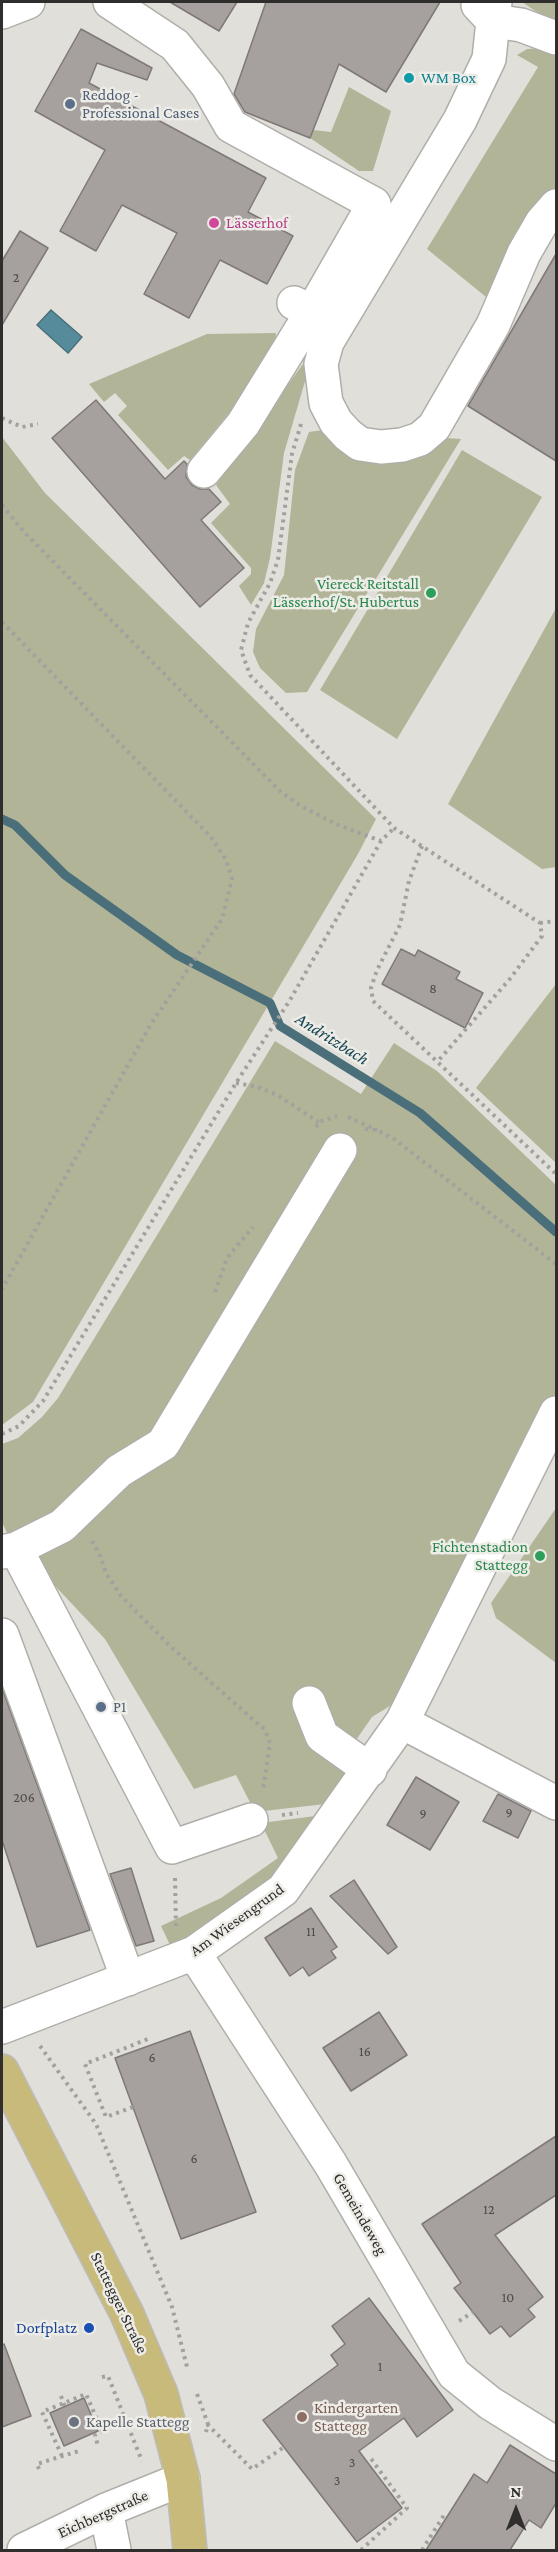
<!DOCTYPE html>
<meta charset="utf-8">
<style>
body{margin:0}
#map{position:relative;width:558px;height:2552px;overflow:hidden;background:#e1dfda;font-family:"Crimson Pro",serif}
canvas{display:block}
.frame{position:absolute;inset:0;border:3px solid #2f2e2c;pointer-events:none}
.north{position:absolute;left:486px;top:2480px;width:60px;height:60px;-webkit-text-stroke:4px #eeece7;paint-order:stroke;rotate:0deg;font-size:16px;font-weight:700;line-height:24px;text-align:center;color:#2f2e2c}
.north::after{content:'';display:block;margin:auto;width:21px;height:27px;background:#2f2e2c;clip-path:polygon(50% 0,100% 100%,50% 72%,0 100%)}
</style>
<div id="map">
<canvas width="558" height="2552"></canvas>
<div class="frame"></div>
<div class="north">N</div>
</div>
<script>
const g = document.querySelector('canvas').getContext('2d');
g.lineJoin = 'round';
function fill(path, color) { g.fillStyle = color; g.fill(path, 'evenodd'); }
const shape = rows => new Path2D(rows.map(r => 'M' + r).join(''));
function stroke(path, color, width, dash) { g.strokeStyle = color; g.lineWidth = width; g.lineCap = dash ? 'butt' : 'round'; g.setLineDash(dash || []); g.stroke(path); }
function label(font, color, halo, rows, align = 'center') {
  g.font = font + ' "Crimson Pro",serif'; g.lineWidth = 5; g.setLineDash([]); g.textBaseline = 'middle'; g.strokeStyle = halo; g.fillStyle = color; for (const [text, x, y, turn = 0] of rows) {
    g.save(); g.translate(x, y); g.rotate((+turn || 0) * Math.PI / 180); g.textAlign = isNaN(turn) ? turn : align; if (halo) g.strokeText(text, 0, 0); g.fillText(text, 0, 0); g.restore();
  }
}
const green = shape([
 [522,2,556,2,556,25],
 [544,48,556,49,556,196,491,301,427,249,538,67,517,55,527,49],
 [349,87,391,111,373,171,359,171,310,138,313,130,331,132],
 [276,333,275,344,256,380,190,460,184,456,168,470,118,415,127,406,115,393,104,402,89,384,207,334],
 [305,361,308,371,284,453,270,558,264,583,251,605,239,586,251,574,251,568,211,523,230,504,216,485],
 [330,429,430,442,446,438,461,439,307,692,286,693,260,668,253,652,256,629,284,575,295,470,309,432],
 [2,437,45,493,376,819,358,854,33,1402,2,1425],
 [462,450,542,497,397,739,320,690],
 [556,608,556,867,542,869,448,804],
 [556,984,556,1163,476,1088],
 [275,1041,361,1094,394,1043,437,1071,556,1185,556,1403,406,1696,372,1717,340,1763,354,1773,334,1803,255,1812,236,1775,194,1789,105,1639,9,1537,2,1522,2,1444,18,1438,42,1417,58,1398],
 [556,1508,556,1663,496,1618,491,1603],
 [331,1814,252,1902,171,1947,161,1926,221,1898,278,1858,261,1823]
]);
const water = shape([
 [51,310,82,337,68,353,37,325,51,310]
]);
const stream = shape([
 [2,819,15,825,65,875,177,955,270,1003,280,1026,420,1113,556,1232]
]);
const building = shape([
 [170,2,237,2,219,31,170,2],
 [266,2,440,2,386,92,339,64,310,138,245,112,234,94,266,2],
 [81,29,152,68,147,80,97,63,89,83,266,178,248,212,293,236,267,284,220,260,189,318,144,294,177,233,122,205,96,251,60,231,105,150,35,111,81,29],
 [20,231,48,248,2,325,2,261,20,231],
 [556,254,556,461,468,406,556,254],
 [96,400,165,479,184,461,187,464,186,477,192,485,200,489,209,489,221,502,201,520,244,568,200,607,52,438,96,400],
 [401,949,415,956,418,950,460,972,456,979,483,993,465,1028,382,984,401,949],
 [2,1688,90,1930,37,1947,2,1840,2,1688],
 [416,1777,459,1802,430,1850,387,1825,416,1777],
 [498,1794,531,1811,518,1838,483,1821,498,1794],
 [131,1868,154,1941,136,1946,110,1874,131,1868],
 [354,1880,397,1947,388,1954,330,1896,354,1880],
 [311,1908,337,1947,331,1951,336,1958,309,1976,303,1967,290,1976,265,1938,311,1908],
 [379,2012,407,2055,351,2091,323,2048,379,2012],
 [190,2031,256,2212,181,2239,115,2058,190,2031],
 [556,2136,556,2195,495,2235,543,2297,528,2309,535,2317,510,2337,501,2326,490,2334,454,2288,461,2283,422,2224,556,2136],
 [369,2298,453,2410,417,2437,404,2418,359,2451,402,2508,357,2542,263,2420,338,2365,331,2355,345,2344,332,2326,369,2298],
 [4,2344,31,2416,2,2427,2,2345,4,2344],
 [84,2398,98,2431,64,2446,50,2413,84,2398],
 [510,2445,556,2474,556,2503,541,2528,529,2520,510,2550,426,2550,474,2474,487,2483,510,2445]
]);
const path = shape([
 [2,418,22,427,38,424],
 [301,424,292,454,278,560,270,583,248,623,241,650,250,675,394,828,540,923,542,936,509,980,438,1061],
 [2,505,24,532,280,791,299,805,336,824,381,841,394,828],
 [2,622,211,837,226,860,232,879,222,919,151,1024,2,1289],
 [422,846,409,881,400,925,377,970,371,988,373,1001,556,1174],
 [540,923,556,921],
 [236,1083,258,1087,277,1095,320,1123],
 [348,1117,377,1130],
 [316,1127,319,1122,337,1116],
 [365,1129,377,1130,394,1139,556,1264],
 [215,1292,227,1258,253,1227],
 [2,1434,19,1426,43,1401,236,1083,290,1000,381,841],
 [92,1541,100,1555,106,1573,121,1596,171,1647,265,1730,270,1743,263,1791],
 [282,1815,298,1813],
 [175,1878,176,1927],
 [40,2046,96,2124,172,2307,187,2367],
 [133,2107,106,2117,85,2064,148,2039],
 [459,2321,473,2312],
 [102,2377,108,2376,142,2461],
 [197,2394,208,2424,206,2432],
 [61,2396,65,2407],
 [207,2424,252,2469,284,2447],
 [62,2456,42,2412,86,2394,102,2431,95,2435,98,2446],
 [39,2469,37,2464,82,2450],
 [361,2550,407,2508,369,2456],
 [422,2550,446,2512]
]);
const minor = shape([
 [110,2,175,45,208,86,231,126,374,204,312,312,336,327],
 [495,2,489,59,460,120,327,342,321,364,326,403,336,422,348,435,360,444,381,447,402,445,420,439,434,427,493,325,524,253,542,222,556,206],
 [478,5,493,21,521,25,556,38],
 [2,12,28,2],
 [204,471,243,424,312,312,294,303],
 [16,1549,62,1526,119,1471,163,1444,340,1150],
 [2,1552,16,1549,172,1847,251,1820],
 [2,1635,128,1979],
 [309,1703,322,1736,370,1770],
 [402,1722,556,1803],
 [194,1953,330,2163,454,2374,490,2403,556,2444],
 [2,2027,194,1953,283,1890,402,1722,556,1413],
 [106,2510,114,2550],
 [24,2550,106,2510,183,2479]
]);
const major = shape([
 [2,2071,127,2314,161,2394,183,2479,190,2550]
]);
const markers = [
 [409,78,6,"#0f9aa8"],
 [70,104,6,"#5c6f8a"],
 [214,223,6,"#d1479c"],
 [431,593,6,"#2e9e5b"],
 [540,1556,6,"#2e9e5b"],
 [101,1707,6,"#5c6f8a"],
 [89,2328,6,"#1a4fb4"],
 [302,2417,6,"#8d6e63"],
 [74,2422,6,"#6b7280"]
];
const numberNames = [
 ["2",16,278],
 ["8",433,989],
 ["206",24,1798],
 ["9",509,1813],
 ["9",423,1814],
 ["11",311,1932],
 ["16",365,2052],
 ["6",152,2058],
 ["6",194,2159],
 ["12",489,2210],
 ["10",508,2298],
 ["1",380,2367],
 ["3",352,2463],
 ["3",337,2481]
];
const cultureNames = [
 ["WM Box",421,78]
];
const serviceNames = [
 ["Reddog -",82,95],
 ["Professional Cases",82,113],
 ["P1",113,1707]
];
const hotelNames = [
 ["Lässerhof",226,223]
];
const leisureNames = [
 ["Viereck Reitstall",419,584],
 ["Lässerhof/St. Hubertus",419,602],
 ["Fichtenstadion",528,1547],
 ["Stattegg",528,1565]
];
const streetNames = [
 ["Am Wiesengrund",237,1920,-36],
 ["Gemeindeweg",360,2214,60],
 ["Stattegger Straße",119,2303,64],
 ["Eichbergstraße",103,2514,-24]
];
const transitNames = [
 ["Dorfplatz",77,2328]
];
const educationNames = [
 ["Kindergarten",314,2408],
 ["Stattegg",314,2426]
];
const worshipNames = [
 ["Kapelle Stattegg",86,2422]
];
const waterNames = [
 ["Andritzbach",332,1039,32]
];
fill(green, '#b1b497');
fill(water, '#558b9b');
stroke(water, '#4a6f7a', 1.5);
stroke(stream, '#4a6f7a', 9);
fill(building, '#a6a09e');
stroke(building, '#7e7977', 1.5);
stroke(minor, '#b0aea9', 36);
stroke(major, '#bcbcbb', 36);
stroke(path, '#a2a19d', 4, [3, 4.5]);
stroke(minor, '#fff', 33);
stroke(major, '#c8ba7b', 33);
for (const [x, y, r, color] of markers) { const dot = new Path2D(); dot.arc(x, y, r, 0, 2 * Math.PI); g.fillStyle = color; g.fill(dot); stroke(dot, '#eeece7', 2); }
label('14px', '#4d4a48', null, numberNames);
label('16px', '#0d838f', '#eeece7', cultureNames, 'left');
label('16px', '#4e5e75', '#eeece7', serviceNames, 'left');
label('16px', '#b23c85', '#eeece7', hotelNames, 'left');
label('16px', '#27864d', '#eeece7', leisureNames, 'right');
label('16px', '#2f2e2c', '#eeece7', streetNames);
label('16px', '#164399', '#eeece7', transitNames, 'right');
label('16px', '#785e54', '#eeece7', educationNames, 'left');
label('16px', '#5b616d', '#eeece7', worshipNames, 'left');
label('italic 18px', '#174754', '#eeece7', waterNames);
</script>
